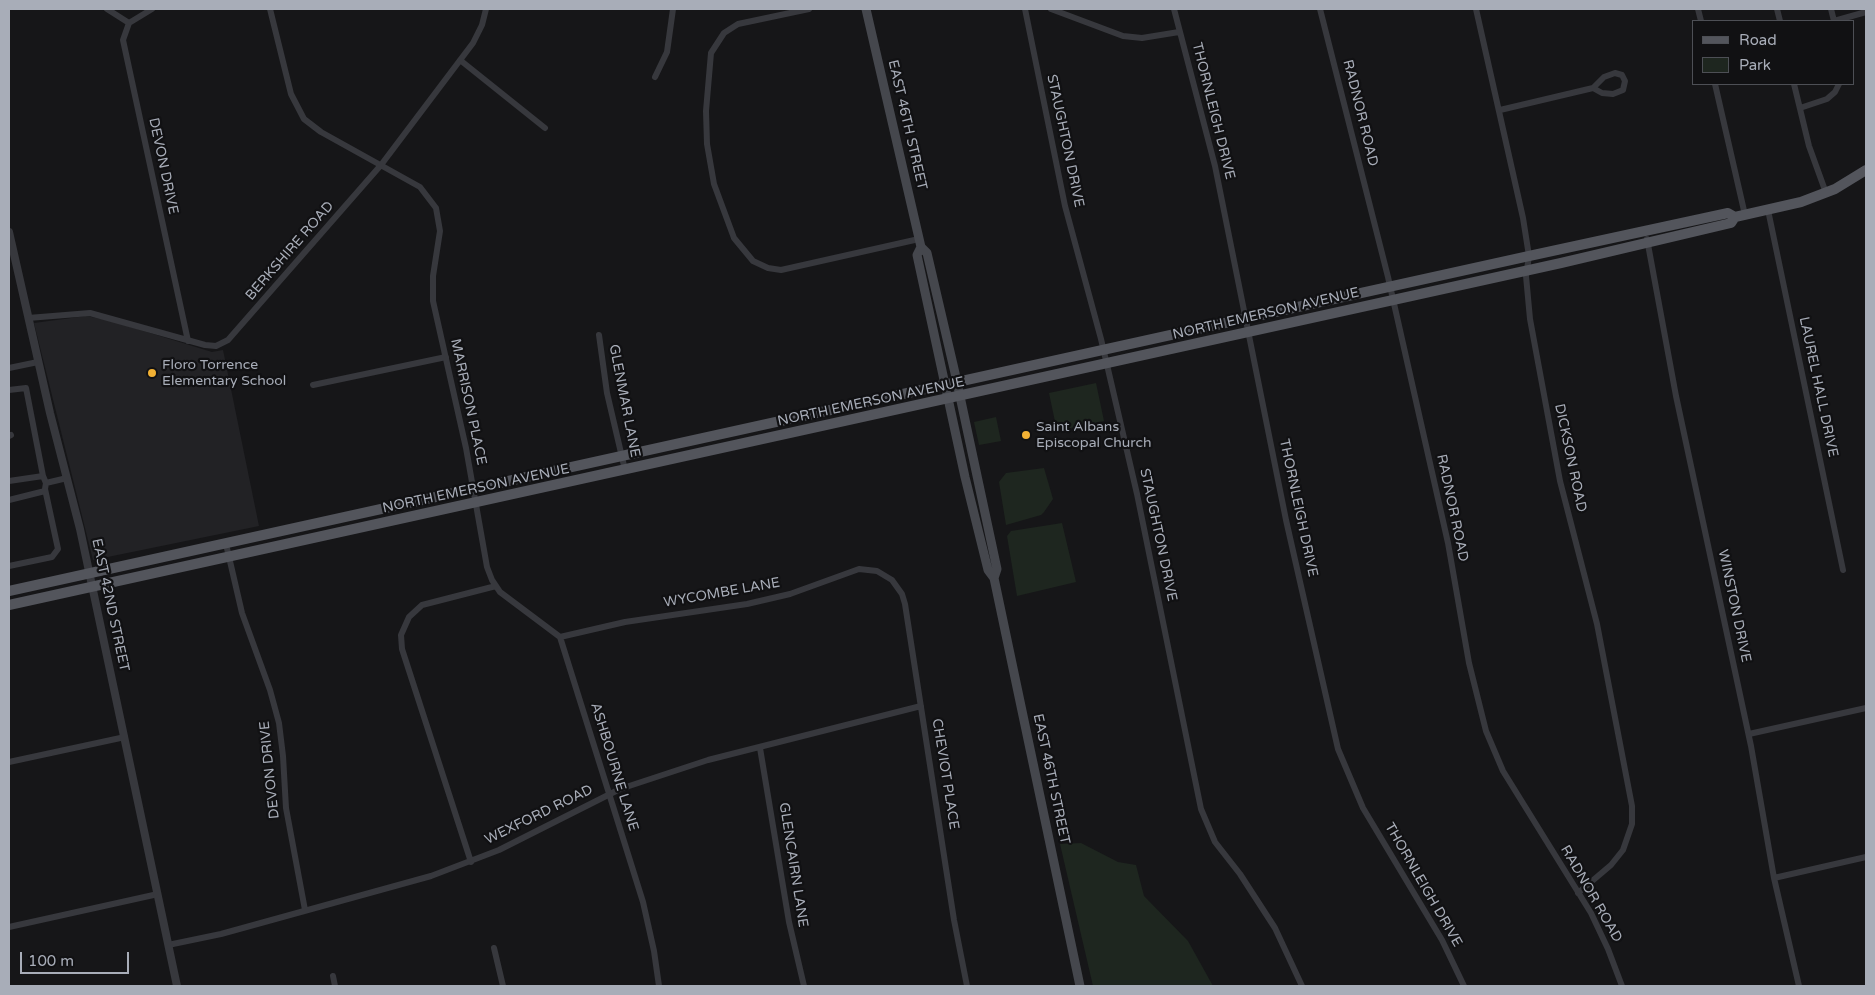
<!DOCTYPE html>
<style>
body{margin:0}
#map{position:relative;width:1875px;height:995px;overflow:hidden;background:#161618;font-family:"Varela Round",sans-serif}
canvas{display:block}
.frame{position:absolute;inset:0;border:10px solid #a8adb8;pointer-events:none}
.legend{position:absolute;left:1692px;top:20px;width:162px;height:65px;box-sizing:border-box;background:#111113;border:1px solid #4d4f55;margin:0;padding:6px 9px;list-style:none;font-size:15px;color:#a8adb8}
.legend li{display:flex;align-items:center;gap:10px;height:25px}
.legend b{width:25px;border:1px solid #4d4f55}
.scale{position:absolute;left:20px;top:952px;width:109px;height:22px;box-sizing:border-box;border:2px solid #a8adb8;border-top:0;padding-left:6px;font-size:15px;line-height:18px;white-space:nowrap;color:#a8adb8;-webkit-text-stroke:4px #111113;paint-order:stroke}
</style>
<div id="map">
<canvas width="1875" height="995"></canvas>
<div class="frame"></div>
<ul class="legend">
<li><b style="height:6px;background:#53555c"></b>Road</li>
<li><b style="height:14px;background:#1e261f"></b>Park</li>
</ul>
<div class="scale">100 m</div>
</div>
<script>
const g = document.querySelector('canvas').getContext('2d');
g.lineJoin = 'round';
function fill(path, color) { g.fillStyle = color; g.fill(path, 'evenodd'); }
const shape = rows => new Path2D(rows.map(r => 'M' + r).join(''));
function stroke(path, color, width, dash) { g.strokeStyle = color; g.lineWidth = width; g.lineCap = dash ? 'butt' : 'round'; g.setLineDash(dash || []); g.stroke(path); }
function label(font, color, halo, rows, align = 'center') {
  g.font = font + ' "Varela Round",sans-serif'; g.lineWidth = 4.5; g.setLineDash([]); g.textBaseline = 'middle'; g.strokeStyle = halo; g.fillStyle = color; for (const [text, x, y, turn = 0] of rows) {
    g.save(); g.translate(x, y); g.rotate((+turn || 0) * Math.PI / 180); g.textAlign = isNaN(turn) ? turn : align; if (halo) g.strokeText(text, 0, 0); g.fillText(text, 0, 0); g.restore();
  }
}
const built = shape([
 [86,316,108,320,212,352,223,350,259,526,93,560,34,323]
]);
const green = shape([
 [1096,383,1104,421,1057,431,1049,393],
 [996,417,1001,441,979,445,974,422],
 [1044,468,1053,499,1044,512,1041,515,1006,525,999,482,1006,473],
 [1062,523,1076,582,1017,596,1007,536,1011,531],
 [1081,843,1118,862,1136,865,1144,896,1188,941,1213,986,1093,986,1060,844]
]);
const minor = shape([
 [107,9,129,23],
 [152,9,129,23,123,40,188,341],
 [270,9,291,94,304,119,321,132,420,187,436,208,440,231,433,276,433,301,466,448,487,567,492,580,500,592,560,637,643,902,654,951,659,986],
 [809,9,738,24,724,33,711,53,706,111,707,144,714,184,734,238,753,261,768,268,781,270,919,239],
 [1025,9,1065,206,1101,339,1137,494,1201,809,1215,842,1240,874,1275,928,1302,986],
 [1051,9,1123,36,1142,38,1179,32],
 [1174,9,1215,166,1286,520,1338,749,1363,808,1442,940,1464,986],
 [1320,9,1388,277,1448,543,1469,663,1486,731,1503,771,1591,913,1608,949,1622,986],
 [1476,9,1523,218,1529,256,1526,276,1530,319,1560,481,1597,624,1632,806,1632,824,1623,850,1611,865,1578,893],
 [1698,9,1701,21],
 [1777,9,1780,21],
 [1831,9,1834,21],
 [1834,21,1866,12],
 [460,60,545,128],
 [655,77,667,52,673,9],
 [1715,84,1745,215],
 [1794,84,1809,146,1826,193],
 [1800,108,1827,99,1835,92,1839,84],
 [1500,110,1593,88,1604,77,1615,73,1622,75,1625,81,1623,90,1613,94,1602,93,1593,88],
 [1768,210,1843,570],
 [1647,239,1676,396,1751,746,1774,878,1799,986],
 [28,318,90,313,205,345,216,346,228,340,381,165,473,43,482,25,486,9],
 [599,335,607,393,625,470],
 [9,368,38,362],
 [313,385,446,357],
 [9,390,26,388,43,476],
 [9,436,11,435],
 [9,481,43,476,46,483,45,489,58,549,52,557,9,566],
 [46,483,67,478],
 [9,500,45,491],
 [226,544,242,613,270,690,279,723,283,756,286,808,305,910],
 [560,637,625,622,747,604,790,594,859,569,877,571,892,580,902,594,905,604,954,920,967,986],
 [1749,734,1866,708],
 [760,748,789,922,804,986],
 [9,762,125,737],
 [471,862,402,649,401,635,409,617,422,605,496,586],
 [1774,878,1866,857],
 [9,927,158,894],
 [168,945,221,934,431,876,499,850,620,789,708,760,921,706],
 [494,948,503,986],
 [333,976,335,986]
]);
const tertiary = shape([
 [9,232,50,413,80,529,177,986]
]);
const secondary = shape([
 [866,9,921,247,927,253,955,373,997,569,994,578,1080,986],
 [921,247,917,255,965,477,988,570,994,578]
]);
const primary = shape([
 [9,591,1529,256,1728,213,1735,217],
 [9,605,1561,263,1731,223,1735,217,1801,202,1835,189,1866,170]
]);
const markers = [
 [152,373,5,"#f2b134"],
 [1026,435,5,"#f2b134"]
];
const streetNames = [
 ["THORNLEIGH DRIVE",1213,111,76],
 ["RADNOR ROAD",1360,113,76],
 ["EAST 46TH STREET",907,125,77],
 ["STAUGHTON DRIVE",1065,141,78],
 ["DEVON DRIVE",163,166,78],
 ["BERKSHIRE ROAD",290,251,-49],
 ["NORTH EMERSON AVENUE",1266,314,-13],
 ["LAUREL HALL DRIVE",1818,387,78],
 ["GLENMAR LANE",624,401,79],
 ["MARRISON PLACE",468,402,78],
 ["NORTH EMERSON AVENUE",871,402,-12],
 ["DICKSON ROAD",1570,458,78],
 ["NORTH EMERSON AVENUE",476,489,-12],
 ["THORNLEIGH DRIVE",1298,508,78],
 ["RADNOR ROAD",1452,508,78],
 ["STAUGHTON DRIVE",1158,535,78],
 ["WYCOMBE LANE",722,593,-10],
 ["EAST 42ND STREET",110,605,78],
 ["WINSTON DRIVE",1734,606,78],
 ["ASHBOURNE LANE",614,767,73],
 ["DEVON DRIVE",270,770,-96],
 ["CHEVIOT PLACE",945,774,81],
 ["EAST 46TH STREET",1051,779,78],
 ["WEXFORD ROAD",539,815,-26],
 ["GLENCAIRN LANE",793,865,81],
 ["THORNLEIGH DRIVE",1423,885,60],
 ["RADNOR ROAD",1591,894,60]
];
const poiNames = [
 ["Floro Torrence",162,365],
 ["Elementary School",162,381],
 ["Saint Albans",1036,427],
 ["Episcopal Church",1036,443]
];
fill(built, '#222225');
fill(green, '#1e261f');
stroke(minor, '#37383d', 6);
stroke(tertiary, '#37383d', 8);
stroke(secondary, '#45474d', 9);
stroke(primary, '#53555c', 10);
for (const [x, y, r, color] of markers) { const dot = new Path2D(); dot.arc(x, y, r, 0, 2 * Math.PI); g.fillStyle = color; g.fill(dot); stroke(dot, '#111113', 2); }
label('14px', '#a8adb8', '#111113', streetNames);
label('14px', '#a8adb8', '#111113', poiNames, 'left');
</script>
